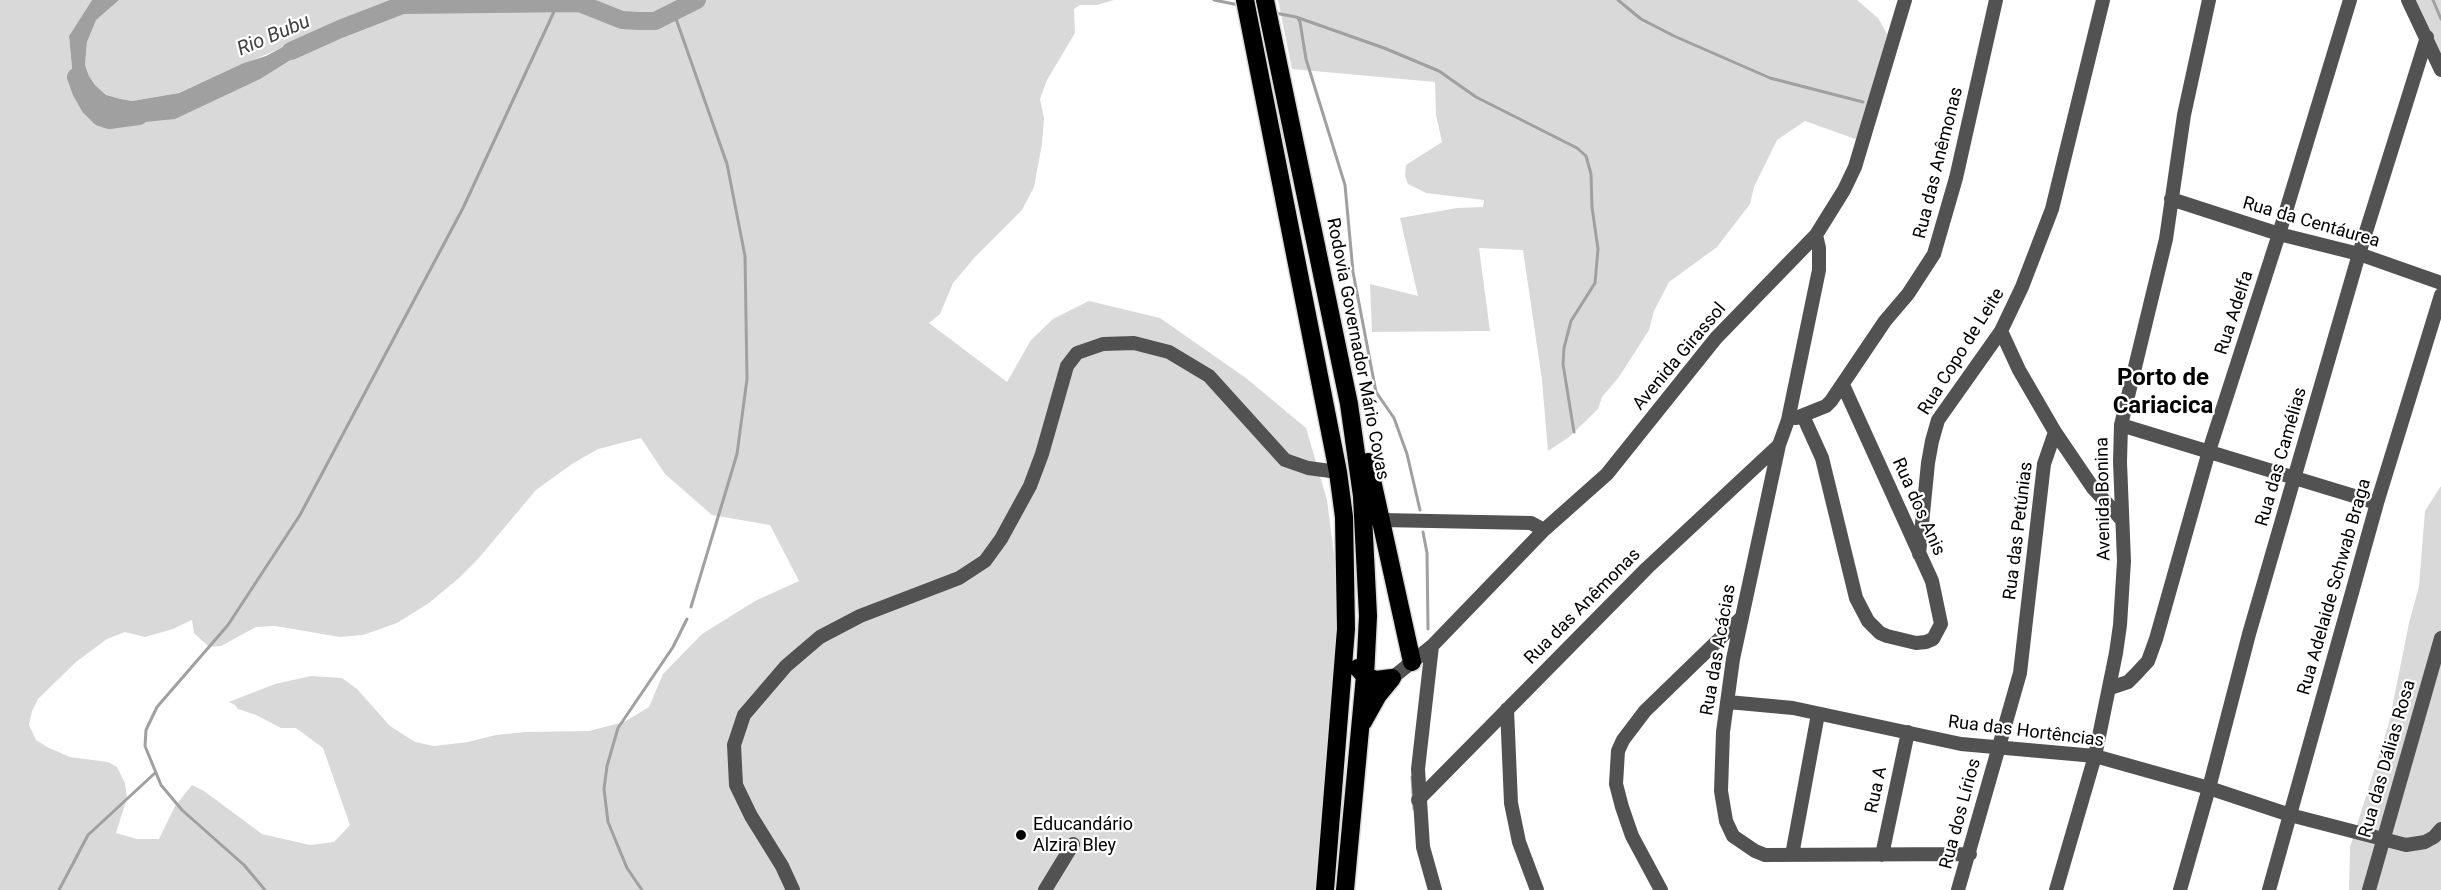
<!DOCTYPE html>
<meta charset="utf-8">
<style>
body{margin:0}
canvas{display:block;background:#fff}
</style>
<canvas width="2441" height="890"></canvas>
<script>
const g = document.querySelector('canvas').getContext('2d');
g.lineJoin = 'round';
function fill(path, color) { g.fillStyle = color; g.fill(path, 'evenodd'); }
const shape = rows => new Path2D(rows.map(r => 'M' + r).join(''));
function stroke(path, color, width, dash) { g.strokeStyle = color; g.lineWidth = width; g.lineCap = dash ? 'butt' : 'round'; g.setLineDash(dash || []); g.stroke(path); }
function label(font, color, halo, rows, align = 'center') {
  g.font = font + ' Roboto,sans-serif'; g.lineWidth = 4.5; g.setLineDash([]); g.textBaseline = 'middle'; g.strokeStyle = halo; g.fillStyle = color; for (const [text, x, y, turn = 0] of rows) {
    g.save(); g.translate(x, y); g.rotate((+turn || 0) * Math.PI / 180); g.textAlign = isNaN(turn) ? turn : align; if (halo) g.strokeText(text, 0, 0); g.fillText(text, 0, 0); g.restore();
  }
}
const green = shape([
 [0,0,92,0,69,36,73,78,135,123,151,121,290,60,308,49,306,37,178,93,132,101,121,99,106,95,95,85,89,76,85,65,87,42,96,19,119,0,1114,0,1097,5,1080,5,1074,9,1075,33,1047,80,1040,99,1044,118,1042,144,1034,187,1022,210,975,257,953,283,940,314,929,323,1007,382,1031,340,1053,319,1089,301,1160,318,1246,378,1306,428,1327,500,1337,578,1337,661,1317,890,0,890],
 [641,438,665,474,712,515,770,525,799,581,755,601,702,634,663,674,649,707,624,722,589,731,525,732,496,735,468,742,434,746,415,742,390,726,357,689,342,678,311,676,275,684,229,702,235,705,238,709,256,715,281,728,296,728,323,748,350,825,334,842,310,845,262,834,204,791,192,785,175,806,159,839,137,839,116,833,127,798,125,783,117,767,108,762,70,757,47,747,36,740,29,725,32,711,38,699,76,662,107,639,125,632,145,637,173,629,192,620,194,633,209,647,221,646,256,627,275,626,340,637,363,635,397,623,429,603,459,578,478,559,536,490,572,464,598,449],
 [1278,0,1857,0,1878,18,1887,34,1858,140,1805,121,1777,140,1754,187,1750,204,1717,247,1669,282,1654,311,1649,330,1619,377,1602,397,1598,409,1569,437,1548,451,1542,380,1523,250,1479,248,1490,331,1372,332,1370,284,1418,296,1400,218,1457,208,1483,207,1484,200,1426,193,1408,184,1405,176,1406,165,1442,142,1436,115,1435,82,1292,69],
 [2408,0,2441,0,2441,69],
 [2441,486,2441,890,2349,890,2350,847,2389,723,2409,623,2419,586,2425,511]
]);
const water = shape([
 [92,0,119,0,96,20,87,42,85,65,89,76,95,85,106,95,121,99,132,101,179,93,244,63,266,56,294,41,306,37,312,42,308,49,260,79,175,119,135,123,118,120,104,115,84,98,73,78,69,36]
]);
const stream = shape([
 [1214,0,1239,5],
 [1618,0,1641,19,1674,36,1770,78,1863,102],
 [2433,0,2441,19],
 [674,13,727,164,745,256,747,379,737,454,691,607],
 [1275,13,1296,17,1384,48,1439,71,1476,97,1577,148,1586,156,1591,174,1592,207,1598,249,1595,283,1571,321,1564,348,1563,364,1574,432],
 [1298,18,1300,22,1306,59,1345,185,1353,272,1376,392,1394,418,1407,454,1420,510],
 [1423,532,1427,553,1428,629],
 [1412,777,1414,809],
 [59,890,88,835,155,773],
 [265,890,244,865,182,810,161,785,145,746,146,730,157,707,228,625,300,515,463,208,558,3],
 [642,890,627,868,608,822,604,789,607,766,618,728,673,647,687,619]
]);
const river = shape([
 [291,51,340,29,402,5,579,3,622,20,639,21,655,21,697,0],
 [76,77,81,91,90,107,100,117,109,120,139,116]
]);
const minor = shape([
 [2408,0,2441,70],
 [2171,199,2279,234,2359,254,2441,283],
 [1816,235,1819,248,1819,270,1788,420,1779,445,1733,659,1723,732,1721,791,1726,821,1733,836,1755,851,1765,855,1970,854],
 [2001,331,2019,370,2055,432,2093,488,2122,520],
 [1803,416,1822,458,1856,598,1868,621,1880,633,1887,636,1916,643,1926,642,1933,639,1941,624,1932,581,1843,385],
 [1796,418,1826,406,1831,401,1885,321,1908,294,1934,254,1956,178,1996,0],
 [2121,425,2377,503],
 [1382,520,1531,523,1544,530],
 [1919,554,1928,463,1932,441,1938,420,2001,331,2022,287,2052,209,2103,0],
 [1432,646,1418,769,1423,847,1435,890],
 [1392,678,1432,646,1544,530,1607,474,1716,338,1816,235,1844,190,1855,167,1905,0],
 [2110,688,2128,682,2136,674,2148,661,2156,639,2209,451,2279,234,2350,0],
 [1728,702,1793,708,1961,744,2095,756,2209,788,2290,815,2406,845,2425,842,2434,837,2441,829],
 [1507,709,1511,803,1519,842,1537,890],
 [1418,800,1647,568,1779,445],
 [1792,855,1818,714],
 [1882,855,1908,732],
 [793,890,782,866,751,816,736,785,734,745,744,715,786,666,820,637,860,616,959,578,985,561,1001,539,1030,486,1042,454,1067,366,1077,353,1103,344,1134,343,1169,352,1209,376,1285,460,1308,468,1338,472],
 [1045,890,1073,844],
 [1661,890,1632,836,1622,807,1616,784,1618,751,1623,740,1645,711,1740,619],
 [1958,890,2020,673,2044,464,2055,432],
 [2056,890,2095,756,2116,653,2120,625,2124,561,2120,462,2121,425,2166,239,2184,115,2209,0],
 [2180,890,2209,788,2249,634,2359,254,2427,37],
 [2269,890,2377,503,2441,295],
 [2369,890,2441,638]
]);
const highway = shape([
 [1245,0,1338,472,1344,517,1346,629,1325,890],
 [1265,0,1349,404,1362,496,1368,616,1365,676,1345,890],
 [1368,462,1412,662],
 [1358,668,1365,676,1376,680,1392,678],
 [1363,722,1378,695,1392,678]
]);
const markers = [
 [1021,835,6,"#000"]
];
const streetNames = [
 ["Rua das Anêmonas",1939,163,-76],
 ["Rua da Centáurea",2311,223,16],
 ["Rua Adelfa",2235,313,-72],
 ["Rodovia Governador Mário Covas",1357,349,79],
 ["Rua Copo de Leite",1962,352,-58],
 ["Avenida Girassol",1680,357,-50],
 ["Rua das Camélias",2282,457,-74],
 ["Avenida Bonina",2104,499,-91],
 ["Rua dos Anis",1918,507,66],
 ["Rua das Petúnias",2019,531,-83],
 ["Rua Adelaide Schwab Braga",2335,587,-74],
 ["Rua das Anêmonas",1583,607,-45],
 ["Rua das Acácias",1719,650,-80],
 ["Rua das Hortências",2026,732,7],
 ["Rua das Dálias Rosa",2388,759,-74],
 ["Rua A",1877,790,-78],
 ["Rua dos Lírios",1961,814,-75]
];
const poiNames = [
 ["Educandário",1033,825],
 ["Alzira Bley",1033,846]
];
const waterNames = [
 ["Rio Bubu",274,36,-23]
];
const districtNames = [
 ["Porto de",2163,379],
 ["Cariacica",2163,407]
];
fill(green, '#d9d9d9');
fill(water, '#a0a0a0');
stroke(stream, '#a0a0a0', 3);
stroke(river, '#a0a0a0', 18);
stroke(highway, '#dbdbdb', 21);
stroke(minor, '#525252', 14);
stroke(highway, '#000', 18);
for (const [x, y, r, color] of markers) { const dot = new Path2D(); dot.arc(x, y, r, 0, 2 * Math.PI); g.fillStyle = color; g.fill(dot); stroke(dot, '#fff', 2); }
label('18px', '#000', '#fff', streetNames);
label('18px', '#000', '#fff', poiNames, 'left');
label('italic 20px', '#414141', '#fff', waterNames);
label('bold 24px', '#000', '#fff', districtNames);
</script>
